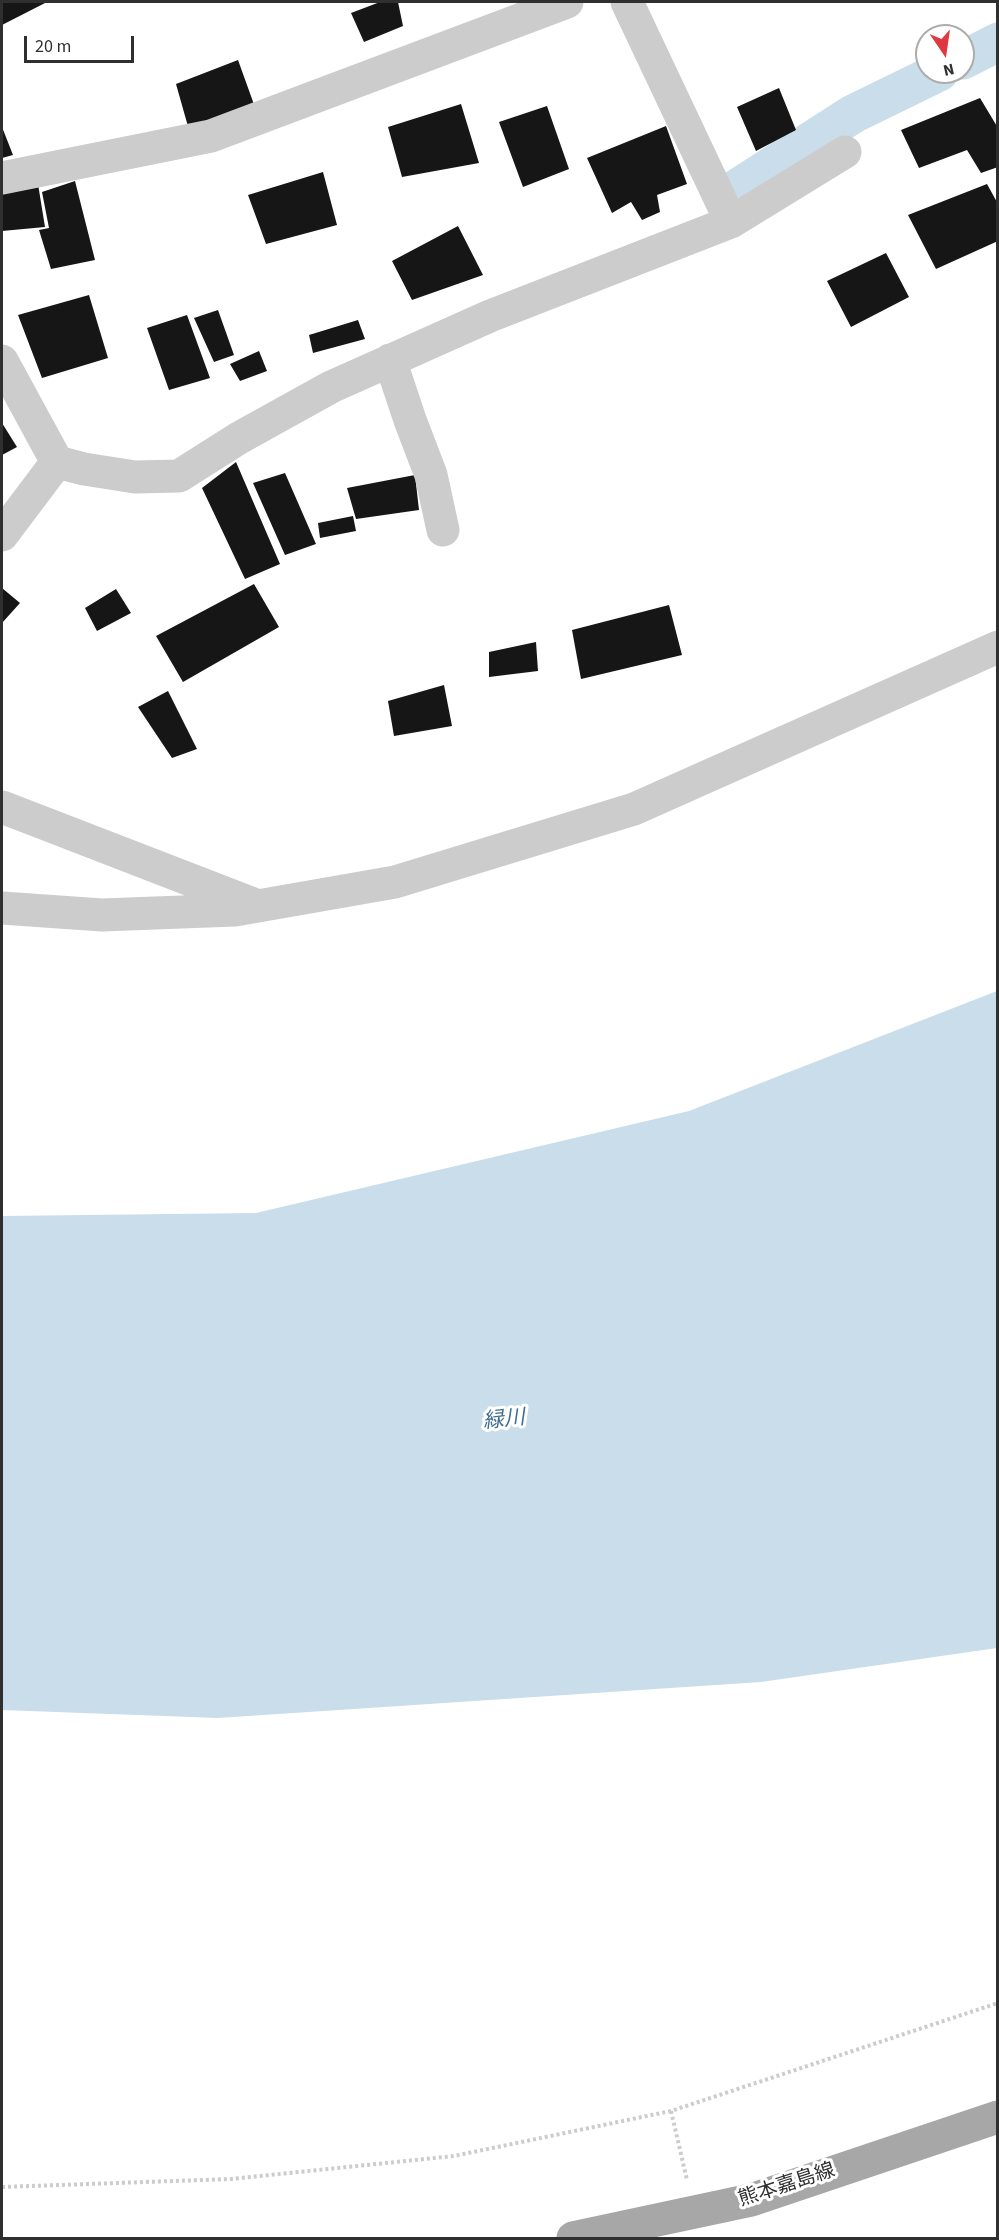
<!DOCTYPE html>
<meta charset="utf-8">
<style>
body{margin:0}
#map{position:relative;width:999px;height:2240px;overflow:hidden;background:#fff;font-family:"Source Sans 3",sans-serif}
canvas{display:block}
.frame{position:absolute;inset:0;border:3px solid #2f2f2f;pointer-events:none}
.north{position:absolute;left:915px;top:24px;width:60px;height:60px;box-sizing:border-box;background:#fff;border:2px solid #acacac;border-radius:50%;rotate:167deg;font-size:16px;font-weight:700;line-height:24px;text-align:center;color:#2f2f2f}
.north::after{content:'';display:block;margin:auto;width:21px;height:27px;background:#de3941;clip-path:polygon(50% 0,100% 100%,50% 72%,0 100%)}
.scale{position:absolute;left:24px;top:36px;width:110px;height:27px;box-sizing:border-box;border:3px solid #2f2f2f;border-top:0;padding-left:8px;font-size:18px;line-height:21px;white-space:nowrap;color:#2f2f2f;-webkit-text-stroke:4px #fff;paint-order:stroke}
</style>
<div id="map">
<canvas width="999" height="2240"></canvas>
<div class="frame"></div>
<div class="north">N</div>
<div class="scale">20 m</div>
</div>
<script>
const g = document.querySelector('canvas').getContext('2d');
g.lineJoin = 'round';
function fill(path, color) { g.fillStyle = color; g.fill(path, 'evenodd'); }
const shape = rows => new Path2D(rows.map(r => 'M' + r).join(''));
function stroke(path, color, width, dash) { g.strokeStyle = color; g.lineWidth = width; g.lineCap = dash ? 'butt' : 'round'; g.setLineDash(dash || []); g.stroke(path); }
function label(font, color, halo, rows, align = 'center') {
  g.font = font + ' "Source Sans 3","Noto Sans JP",sans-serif'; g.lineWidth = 6; g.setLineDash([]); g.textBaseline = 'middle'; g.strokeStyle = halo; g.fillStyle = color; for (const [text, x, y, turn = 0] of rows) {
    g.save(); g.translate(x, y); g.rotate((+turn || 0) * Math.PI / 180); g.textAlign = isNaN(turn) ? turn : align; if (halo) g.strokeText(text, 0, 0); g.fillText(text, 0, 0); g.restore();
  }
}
const water = shape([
 [997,991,997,1648,761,1682,218,1718,2,1710,2,1216,256,1213,689,1111]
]);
const canal = shape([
 [963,60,998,42],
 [730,193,853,114,939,72]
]);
const building = shape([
 [2,2,47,2,2,25],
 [380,2,398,2,403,26,364,42,351,13],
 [238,60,256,110,189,130,176,84],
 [779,88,796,130,756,151,737,107],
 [980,98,998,128,998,167,981,173,967,150,919,168,901,130],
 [461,104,479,163,402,177,388,127],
 [547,106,569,169,523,187,499,122],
 [666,126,687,184,657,195,660,212,642,220,631,202,612,213,587,158],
 [2,127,13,155,2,158],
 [323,172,337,225,266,244,248,195],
 [75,181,95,260,51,269,39,230,49,228,42,192],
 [38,184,45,227,2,231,2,191],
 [987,184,998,204,998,241,936,269,908,215],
 [458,226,483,275,412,300,392,261],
 [886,253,909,297,851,327,827,281],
 [89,295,108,358,42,378,18,315],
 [218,310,234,355,214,362,194,318],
 [187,315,210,378,169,390,147,328],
 [358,320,365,339,313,353,309,335],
 [259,351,267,371,240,381,230,364],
 [2,423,17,447,2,455],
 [236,462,280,564,245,579,202,488],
 [285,473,316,544,285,555,253,483],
 [415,475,419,510,356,519,347,488],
 [353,516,356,531,320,538,318,523],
 [254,584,279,627,183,682,156,636],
 [2,588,20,603,2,623],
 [116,589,131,613,97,631,85,608],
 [669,605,682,655,581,679,572,630],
 [536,642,538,671,489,677,489,652],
 [444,685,452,726,394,736,388,701],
 [168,691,197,749,172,758,138,707]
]);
const path = shape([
 [671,2111,687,2180],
 [2,2187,231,2179,454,2156,671,2111,998,2003]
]);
const minor = shape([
 [627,2,731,222],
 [2,178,211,136,567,2],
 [390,360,410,420,431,475,443,530],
 [2,361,57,462,84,469,135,477,179,476,239,438,331,387,490,316,731,222,845,152],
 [2,535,57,462],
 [2,807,253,904],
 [2,908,102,915,235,910,395,882,634,809,998,647]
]);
const major = shape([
 [573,2238,751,2200,998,2117]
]);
const streetNames = [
 ["熊本嘉島線",787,2186,-18]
];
const waterNames = [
 ["緑川",504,1421,-6]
];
fill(water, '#caddea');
stroke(canal, '#caddea', 39);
fill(building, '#161616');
stroke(path, '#ccc', 4, [3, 3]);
stroke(minor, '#ccc', 33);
stroke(major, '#a7a7a7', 33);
label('20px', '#2f2f2f', '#fff', streetNames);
label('italic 21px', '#406e8e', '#fff', waterNames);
</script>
